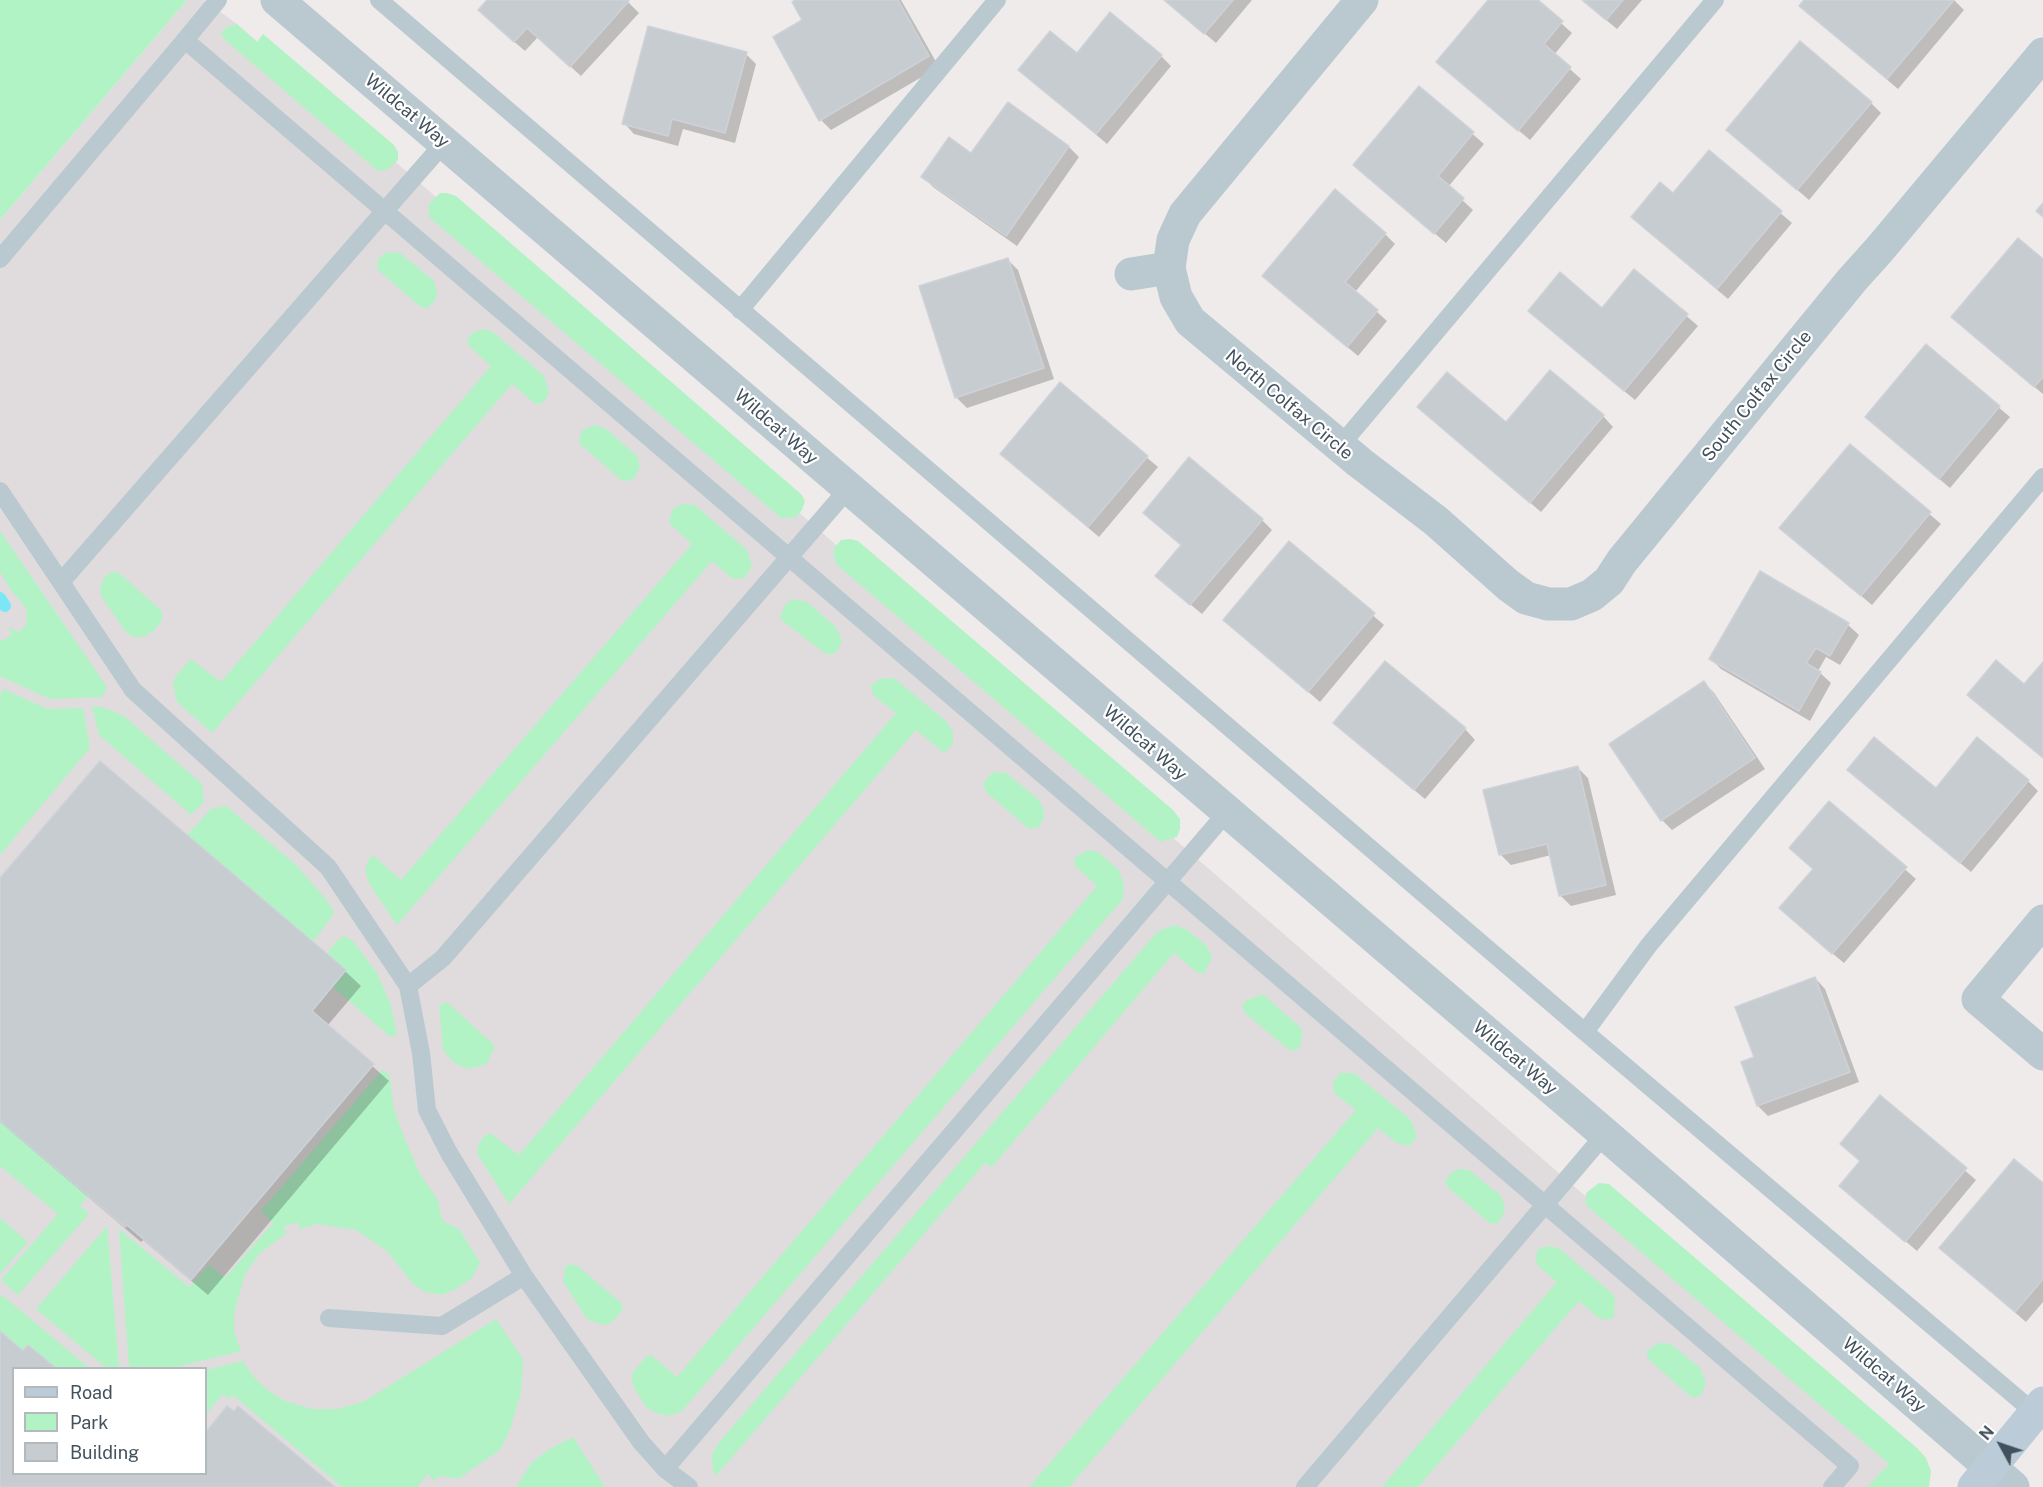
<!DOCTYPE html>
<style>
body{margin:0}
#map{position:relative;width:2043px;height:1487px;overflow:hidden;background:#efebeb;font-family:"Public Sans",sans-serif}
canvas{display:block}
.legend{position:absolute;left:12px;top:1367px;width:195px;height:108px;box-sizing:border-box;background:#fff;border:2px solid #b3b9bd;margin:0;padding:8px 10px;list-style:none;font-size:18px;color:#42515b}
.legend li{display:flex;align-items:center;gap:12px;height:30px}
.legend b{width:30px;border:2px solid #b3b9bd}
.north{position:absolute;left:1971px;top:1415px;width:60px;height:60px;-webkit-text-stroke:4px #fff;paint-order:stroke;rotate:310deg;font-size:16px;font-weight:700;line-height:24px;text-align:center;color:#42515b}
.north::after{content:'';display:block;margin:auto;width:21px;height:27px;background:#42515b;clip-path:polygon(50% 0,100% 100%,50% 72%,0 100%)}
</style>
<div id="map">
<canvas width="2043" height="1487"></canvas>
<ul class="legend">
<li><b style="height:8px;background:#bbcbd8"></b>Road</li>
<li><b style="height:16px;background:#b2f3c6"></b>Park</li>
<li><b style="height:16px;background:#c7ccd1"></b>Building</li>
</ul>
<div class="north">N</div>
</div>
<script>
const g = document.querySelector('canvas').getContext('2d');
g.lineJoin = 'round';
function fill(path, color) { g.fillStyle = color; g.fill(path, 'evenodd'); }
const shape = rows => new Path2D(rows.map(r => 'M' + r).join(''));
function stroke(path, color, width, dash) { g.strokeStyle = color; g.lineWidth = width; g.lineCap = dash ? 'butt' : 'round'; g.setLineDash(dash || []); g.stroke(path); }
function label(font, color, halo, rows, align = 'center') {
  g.font = font + ' "Public Sans",sans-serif'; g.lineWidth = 4.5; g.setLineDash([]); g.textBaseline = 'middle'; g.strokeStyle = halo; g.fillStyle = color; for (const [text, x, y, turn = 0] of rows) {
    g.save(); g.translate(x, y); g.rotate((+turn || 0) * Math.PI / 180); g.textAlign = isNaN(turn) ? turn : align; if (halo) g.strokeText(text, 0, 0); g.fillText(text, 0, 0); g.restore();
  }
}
const education = shape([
 [187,0,204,0,237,24,1913,1481,1908,1487,0,1487,0,220],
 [14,1368,206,1368,206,1474,14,1474]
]);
const green = shape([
 [0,0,187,0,0,220],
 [237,24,257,42,263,34,394,145,398,152,398,160,388,169,378,171,224,39,221,32,227,27],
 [440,193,447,193,456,196,801,494,805,501,802,510,795,518,781,518,429,217,429,204],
 [387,252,400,253,434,281,437,292,436,299,427,309,418,305,377,269,378,259],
 [486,329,493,332,544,376,549,392,545,401,538,404,534,403,512,384,212,733,177,702,173,684,175,677,191,659,221,682,491,366,469,346,467,342,470,335,477,331],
 [594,425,605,428,637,456,640,466,636,476,630,481,621,480,579,443,581,431],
 [681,504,695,505,747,550,752,566,744,578,733,579,712,561,397,925,370,885,366,875,366,865,370,858,373,855,401,880,692,544,669,523,672,510],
 [0,531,107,687,102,697,50,699,0,676,0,639,2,641,12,635,8,627,19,632,26,625,27,609,11,590,0,572],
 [850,539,858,541,1173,810,1180,819,1180,829,1177,837,1161,842,836,564,833,552,836,546,841,540],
 [118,572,162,611,162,620,155,630,144,637,133,637,125,631,101,596,100,588,104,578,109,573],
 [793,599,807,602,836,627,842,641,837,652,830,655,823,652,780,619,784,606],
 [894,678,947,722,953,732,953,744,944,753,916,730,509,1204,478,1155,478,1146,483,1137,490,1133,519,1155,896,713,873,695,871,685,880,679],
 [3,689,48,709,83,708,90,748,0,855,0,697],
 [92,706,102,707,124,716,202,784,204,802,191,815,99,735],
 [994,772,1006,773,1038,799,1043,807,1044,817,1039,827,1029,829,986,792,983,785,986,779],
 [226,806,296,865,326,899,334,912,331,918,313,942,187,835,211,809],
 [1088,850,1098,852,1119,870,1124,885,1123,899,682,1411,668,1416,656,1413,646,1407,633,1386,632,1375,634,1371,645,1358,651,1355,677,1377,1097,886,1074,865,1075,857],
 [1175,925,1187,930,1206,945,1212,957,1204,974,1195,971,1174,953,992,1167,985,1163,716,1476,713,1470,712,1456,717,1445,1158,931],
 [344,936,352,940,377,973,391,1005,397,1035,389,1036,332,986,346,970,327,953,338,940],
 [1263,994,1302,1029,1302,1038,1300,1047,1293,1051,1288,1049,1245,1013,1242,1007,1245,1001],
 [447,1002,495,1046,487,1064,468,1069,454,1063,443,1050,439,1005],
 [382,1070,389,1074,394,1109,404,1137,420,1174,438,1200,441,1217,446,1223,459,1229,480,1262,473,1277,456,1289,441,1295,425,1292,413,1284,387,1251,356,1230,318,1224,300,1229,298,1222,283,1227,287,1233,260,1253,245,1274,234,1313,234,1331,241,1351,172,1368,129,1368,119,1229,189,1287,209,1265,225,1278,273,1223,261,1211],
 [1340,1073,1354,1073,1411,1120,1417,1137,1409,1146,1397,1143,1378,1128,1069,1487,1029,1487,1356,1110,1334,1093,1333,1082],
 [0,1121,88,1196,80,1205,89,1214,18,1295,1,1280,58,1214,0,1166],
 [1458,1169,1469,1170,1501,1196,1505,1207,1503,1216,1496,1224,1490,1223,1448,1188,1445,1181,1450,1174],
 [1599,1183,1609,1184,1917,1448,1926,1458,1931,1471,1929,1487,1867,1487,1889,1464,1586,1205,1586,1193],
 [0,1218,28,1242,0,1274],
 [107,1226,119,1368,106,1368,36,1309],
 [1547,1246,1559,1248,1615,1296,1614,1317,1608,1320,1600,1319,1579,1301,1418,1487,1382,1487,1557,1282,1539,1267,1535,1260,1538,1249],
 [569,1264,578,1266,621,1303,623,1308,620,1313,611,1323,603,1325,587,1319,563,1281,565,1268],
 [2,1295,89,1368,56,1368,28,1345,23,1351,0,1331,0,1298],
 [496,1319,523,1359,521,1392,511,1427,500,1450,458,1479,439,1476,434,1481,428,1474,417,1487,342,1487,233,1395,229,1399,223,1394,206,1414,206,1370,243,1361,253,1376,266,1389,285,1401,312,1409,338,1409,365,1401],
 [1658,1343,1671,1344,1701,1369,1706,1384,1701,1395,1694,1398,1689,1395,1649,1360,1646,1352],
 [573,1437,605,1487,516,1487,532,1462,550,1449]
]);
const shadow = shape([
 [489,0,626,0,639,13,581,76,538,37,525,51,490,21],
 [798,0,901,0,939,67,831,130,821,120,804,21],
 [1165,0,1252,0,1216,43],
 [1490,0,1535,0,1572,33,1554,55,1581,79,1530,140,1449,72],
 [1582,0,1642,0,1617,29],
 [1806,0,1954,0,1964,10,1898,89,1812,16],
 [746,54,756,64,735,143,683,129,678,146,634,134,624,123],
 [1161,56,1171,66,1107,144,1020,70],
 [1420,88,1484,144,1448,187,1473,210,1446,243,1355,165],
 [1871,103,1881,113,1809,200,1728,130],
 [1008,104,1069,147,1079,157,1017,246,933,187,923,176,972,155],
 [1709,152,1792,223,1728,299,1643,227],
 [1385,234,1395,244,1355,292,1387,321,1358,356,1275,286],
 [1007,259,1018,270,1054,379,967,408,956,397],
 [2043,261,2043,394,1963,327],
 [1635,271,1698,326,1635,400,1540,321,1602,310],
 [1926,346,2010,417,1950,488,1877,427],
 [1060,384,1158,467,1099,537,1013,464],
 [1419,407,1506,424,1603,416,1613,427,1541,512],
 [1850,446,1941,524,1872,605,1792,538],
 [1262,520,1272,530,1202,614,1168,586],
 [1289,543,1384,625,1320,702,1225,620],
 [1761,573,1848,625,1859,635,1840,665,1826,657,1818,671,1831,683,1810,721,1721,669,1711,659],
 [1704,682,1714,693,1765,769,1672,830,1662,820],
 [1465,729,1475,740,1425,799,1346,733],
 [1578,768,1588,778,1616,895,1571,906,1561,896,1551,855,1511,865,1501,855,1485,791],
 [1860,780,1937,790,2028,781,2038,791,1971,872],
 [1829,803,1916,879,1844,963,1791,919,1815,869],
 [0,881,345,971,361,986,327,1026,389,1081,208,1295,143,1240,141,1242,0,1122],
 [1815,978,1825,989,1859,1082,1768,1116,1758,1106,1756,1058],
 [1880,1098,1976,1180,1917,1251,1841,1186,1861,1162,1842,1144],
 [2043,1185,2043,1302,2026,1322,1941,1248],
 [0,1333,23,1353,28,1347,54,1368,14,1368,14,1474,206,1474,206,1434,227,1408,332,1487,0,1487]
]);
const stream = shape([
 [0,598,5,606]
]);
const building = shape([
 [487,0,628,0,629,1,570,67,527,28,514,42,478,10,487,0],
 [795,0,898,0,929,56,819,121,773,37,802,20,792,2,795,0],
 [1164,0,1233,0,1204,34,1164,0],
 [1488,0,1538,0,1563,21,1544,44,1571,67,1518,131,1436,62,1488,0],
 [1582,0,1623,0,1606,20,1582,0],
 [1804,0,1954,0,1887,79,1799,6,1804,0],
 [1110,12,1162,55,1096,134,1018,70,1050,31,1077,53,1110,12],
 [648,26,747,52,725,133,672,119,668,136,622,124,648,26],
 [1800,41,1872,102,1797,190,1726,130,1800,41],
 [1419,86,1474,132,1438,176,1464,198,1434,234,1353,165,1419,86],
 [1008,102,1069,146,1006,236,921,177,949,137,971,153,1008,102],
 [1709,150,1782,211,1717,289,1631,217,1660,182,1673,193,1709,150],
 [1335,189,1386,233,1345,282,1378,310,1347,347,1262,276,1335,189],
 [2043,203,2043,217,2036,211,2043,203],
 [2018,238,2043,259,2043,377,2034,387,1951,317,2018,238],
 [1008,258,1044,368,955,398,919,286,1008,258],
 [1634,269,1688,314,1624,391,1528,311,1560,272,1602,308,1634,269],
 [1926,344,2000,406,1939,479,1865,417,1926,344],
 [1550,370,1604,415,1530,503,1417,407,1447,372,1506,422,1550,370],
 [1060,382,1148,456,1088,527,1000,454,1060,382],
 [1850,444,1931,512,1861,596,1779,528,1850,444],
 [1189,457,1263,519,1190,605,1155,576,1181,545,1143,513,1189,457],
 [1289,541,1375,613,1308,692,1223,620,1289,541],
 [1760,571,1849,623,1830,656,1816,648,1806,663,1821,672,1799,711,1709,659,1760,571],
 [1996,660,2024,684,2043,662,2043,758,1967,695,1996,660],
 [1385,661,1466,728,1414,790,1333,723,1385,661],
 [1704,681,1755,758,1661,821,1609,744,1704,681],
 [1874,737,1936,788,1977,737,2029,780,1960,863,1847,770,1874,737],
 [100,761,346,970,312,1011,374,1064,191,1280,127,1225,125,1227,0,1121,0,878,100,761],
 [1578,766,1606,885,1559,896,1547,844,1499,855,1483,790,1578,766],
 [1829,801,1907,867,1832,954,1779,908,1813,869,1789,848,1829,801],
 [1815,977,1850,1072,1757,1106,1741,1062,1754,1057,1735,1007,1815,977],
 [1880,1095,1967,1168,1905,1242,1839,1186,1860,1161,1840,1144,1880,1095],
 [2014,1159,2043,1183,2043,1279,2015,1312,1939,1248,2014,1159],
 [0,1331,23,1351,28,1345,56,1368,14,1368,14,1474,206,1474,206,1432,227,1406,234,1411,238,1406,335,1487,0,1487,0,1331]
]);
const service = shape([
 [379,0,1585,1032],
 [185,40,218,0],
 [0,259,185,40,1850,1466,1832,1487],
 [740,310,997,0],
 [1340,446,1715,0],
 [0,491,133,690,328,867,408,986,421,1053,427,1110,449,1153,524,1276,641,1442,665,1469,689,1487],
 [61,582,444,143],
 [408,986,443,958,848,489],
 [329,1318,442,1326,524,1276],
 [2035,1413,1585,1032,1649,945,2043,477],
 [665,1469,1227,812],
 [1305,1487,1605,1134]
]);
const minor = shape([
 [277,0,1605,1134,2013,1487],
 [1362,0,1185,214,1173,240,1169,268,1176,297,1190,321,1359,462,1436,521,1508,585,1526,598,1548,604,1571,604,1592,595,1609,581,1622,561,1852,280,1879,250,2043,54],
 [1131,274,1169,268],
 [2043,921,1978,999,2043,1054]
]);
const secondary = shape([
 [1974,1487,2043,1403]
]);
const streetNames = [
 ["Wildcat Way",407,111,40],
 ["South Colfax Circle",1757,396,-51],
 ["North Colfax Circle",1289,405,40],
 ["Wildcat Way",776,427,41],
 ["Wildcat Way",1145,743,41],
 ["Wildcat Way",1515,1058,40],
 ["Wildcat Way",1884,1375,41]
];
fill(education, '#e0dcdd');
fill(green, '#b2f3c6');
fill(shadow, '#0003');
stroke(stream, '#7ae6f6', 12);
fill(building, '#c7ccd1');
stroke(building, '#ced2d8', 1.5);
stroke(service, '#bac8d0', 18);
stroke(minor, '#bac8d0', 33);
stroke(secondary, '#bbcbd8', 33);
label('18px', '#42515b', '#fff', streetNames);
</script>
